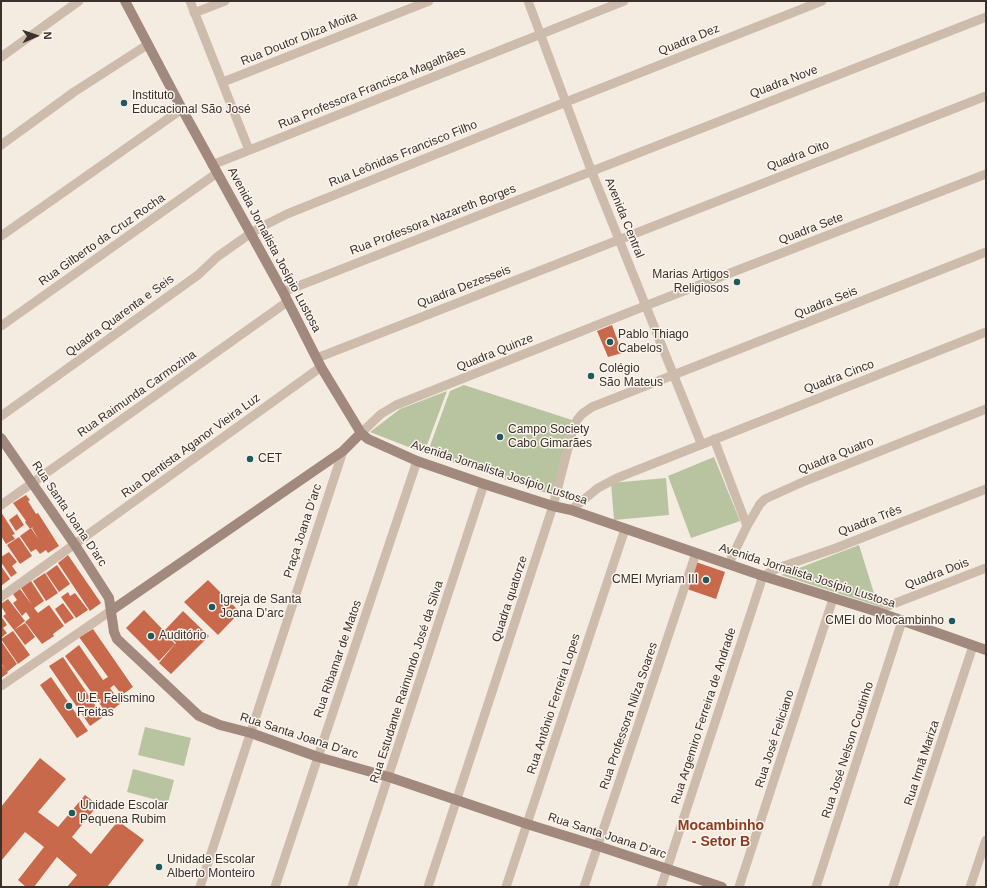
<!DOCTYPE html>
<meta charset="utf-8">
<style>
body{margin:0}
#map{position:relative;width:987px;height:888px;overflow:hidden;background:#f4ebe1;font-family:Helvetica,sans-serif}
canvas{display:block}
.frame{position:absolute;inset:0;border:2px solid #3b302b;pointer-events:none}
.north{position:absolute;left:16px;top:16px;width:40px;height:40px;-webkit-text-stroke:3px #fbf5ee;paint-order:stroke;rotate:88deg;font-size:11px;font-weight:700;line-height:16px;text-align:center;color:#3b302b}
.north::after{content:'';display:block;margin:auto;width:14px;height:18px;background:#3b302b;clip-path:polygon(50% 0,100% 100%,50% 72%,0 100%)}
</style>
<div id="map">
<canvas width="987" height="888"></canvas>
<div class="frame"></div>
<div class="north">N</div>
</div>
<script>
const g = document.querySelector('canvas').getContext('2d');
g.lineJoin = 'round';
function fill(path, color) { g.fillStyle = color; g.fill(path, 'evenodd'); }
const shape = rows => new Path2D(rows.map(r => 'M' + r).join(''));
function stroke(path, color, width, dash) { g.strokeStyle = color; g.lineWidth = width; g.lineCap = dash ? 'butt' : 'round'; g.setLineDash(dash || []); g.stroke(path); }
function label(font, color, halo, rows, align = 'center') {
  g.font = font + ' Helvetica,sans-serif'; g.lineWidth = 3; g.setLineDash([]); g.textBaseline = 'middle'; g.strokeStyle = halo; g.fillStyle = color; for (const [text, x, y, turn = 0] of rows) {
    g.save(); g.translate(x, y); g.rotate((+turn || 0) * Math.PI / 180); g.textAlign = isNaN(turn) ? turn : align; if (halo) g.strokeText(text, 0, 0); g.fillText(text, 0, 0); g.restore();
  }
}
const green = shape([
 [464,385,572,420,552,495,427,454,450,391],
 [447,391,424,453,370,432,400,409],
 [714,457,740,521,691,538,668,476],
 [666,478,669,515,614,520,611,483],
 [859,545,878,606,781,575],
 [145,727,191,738,184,766,138,755],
 [133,769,174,780,168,803,127,792]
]);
const building = shape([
 [612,325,622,353,608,357,597,331],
 [26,495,30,500,28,501,36,514,38,513,59,546,48,553,46,550,40,554,36,549,31,552,20,536,31,528,39,540,32,528,34,526,30,529,25,522,26,521,13,503],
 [1,512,15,534,12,535,15,539,6,544,1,536],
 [17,514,24,525,16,531,9,520],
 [19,537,32,556,20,564,7,545],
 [9,552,17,562,12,566,17,573,11,577,1,562,1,557],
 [68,555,101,603,90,611,58,563],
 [696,562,725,572,716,599,687,589],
 [57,565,70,584,59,592,46,573],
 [1,566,10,579,1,586],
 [45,573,58,593,46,601,33,581],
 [208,580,240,612,218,635,184,602],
 [31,581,44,601,34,608,38,613,49,605,64,626,53,634,54,636,42,644,25,622,30,618,26,612,22,616,13,603,17,600,13,594,20,589,32,605,21,588],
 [68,592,70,596,75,593,88,610,76,618,61,597],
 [8,599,25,621,14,630,3,616,6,614,1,606,1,604],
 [63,603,74,618,65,624,55,609],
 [144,610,164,631,183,611,209,636,171,674,159,663,176,643,167,635,175,644,159,661,126,628],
 [1,616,7,625,3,628,7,633,1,638],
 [25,623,35,637,25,645,14,630],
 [93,629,133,687,122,695,114,685,110,688,121,703,107,714,65,656,79,645,103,680,108,677,79,637],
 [13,631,30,655,18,664,1,639],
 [1,641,17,664,7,672,1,663],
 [63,657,103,717,90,726,49,666],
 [1,664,8,673,1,678],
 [51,677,88,731,77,738,40,685],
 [40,758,66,779,38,812,58,827,85,795,98,805,72,837,91,854,118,821,144,840,107,887,67,887,77,875,57,857,34,887,26,887,18,880,44,847,25,832,1,861,1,807]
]);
const street = shape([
 [190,1,249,150],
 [528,1,591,170,701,443],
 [194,13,225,1],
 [1,57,79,1],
 [223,82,429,1],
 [1,145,74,92,147,45],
 [212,165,624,1],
 [1,236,182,109],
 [283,292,986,17],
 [1,326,217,173],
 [317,358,986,96],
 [1,416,198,275,217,257,251,233,263,226,287,214,566,102,822,1],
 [361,433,381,414,396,405,645,306,986,174],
 [714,439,747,526],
 [1,505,287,302],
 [571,510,598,488,617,478,986,332],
 [729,563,747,526,760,504,765,499,805,481,986,409],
 [1,597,321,367],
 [875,611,986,568],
 [1,686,112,610],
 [200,887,343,451],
 [275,887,318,757,417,461],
 [352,887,484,484],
 [428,887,553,506,573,429,577,420,582,414,592,407,986,252],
 [506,887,625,529],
 [584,887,696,553],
 [661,887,763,576,778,568,836,548,986,489],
 [739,887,833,599],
 [816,887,902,621],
 [893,887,973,646],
 [970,887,986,840]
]);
const secondary = shape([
 [125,1,182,109,283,292,321,367,361,433,368,439,417,461,484,484,553,506,571,510,763,576,875,611,986,650],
 [1,438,75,545,109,598,114,632,117,639,199,716,220,725,251,733,318,757,389,777,527,824,598,846,722,887],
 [112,610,343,451,361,433]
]);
const markers = [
 [124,103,4,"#1f5a5e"],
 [737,282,4,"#1f5a5e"],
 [610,342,4,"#1f5a5e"],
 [591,376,4,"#1f5a5e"],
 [500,437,4,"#1f5a5e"],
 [250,459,4,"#1f5a5e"],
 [706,580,4,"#1f5a5e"],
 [212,607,4,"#1f5a5e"],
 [952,621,4,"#1f5a5e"],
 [151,636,4,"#1f5a5e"],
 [69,706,4,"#1f5a5e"],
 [72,813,4,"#1f5a5e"],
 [159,867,4,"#1f5a5e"]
];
const streetNames = [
 ["Rua Doutor Dilza Moita",299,39,-22],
 ["Quadra Dez",689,40,-22],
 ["Quadra Nove",784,82,-21],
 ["Rua Professora Francisca Magalhães",372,88,-22],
 ["Rua Leônidas Francisco Filho",403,154,-22],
 ["Quadra Oito",798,156,-21],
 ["Avenida Central",624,218,68],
 ["Rua Professora Nazareth Borges",433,220,-21],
 ["Quadra Sete",811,229,-21],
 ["Rua Gilberto da Cruz Rocha",102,240,-35],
 ["Avenida Jornalista Josípio Lustosa",274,250,62],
 ["Quadra Dezesseis",464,287,-21],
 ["Quadra Seis",826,303,-22],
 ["Quadra Quarenta e Seis",120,316,-36],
 ["Quadra Quinze",495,353,-22],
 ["Quadra Cinco",839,377,-21],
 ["Rua Raimunda Carmozina",137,394,-35],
 ["Rua Dentista Aganor Vieira Luz",191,446,-36],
 ["Quadra Quatro",836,456,-22],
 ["Avenida Jornalista Josípio Lustosa",499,473,18],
 ["Rua Santa Joana D'arc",69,514,56],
 ["Quadra Três",870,521,-21],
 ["Praça Joana D'arc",303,531,-72],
 ["Quadra Dois",937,574,-21],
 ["Avenida Jornalista Josípio Lustosa",807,576,18],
 ["Quadra quatorze",510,599,-72],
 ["Rua Ribamar de Matos",338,659,-71],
 ["Rua Estudante Raimundo José da Silva",407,682,-72],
 ["Rua Antônio Ferreira Lopes",554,704,-72],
 ["Rua Professora Nilza Soares",629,716,-71],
 ["Rua Argemiro Ferreira de Andrade",704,716,-72],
 ["Rua Santa Joana D'arc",299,736,18],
 ["Rua José Feliciano",775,739,-72],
 ["Rua José Nelson Coutinho",848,750,-72],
 ["Rua Irmã Mariza",922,763,-72],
 ["Rua Santa Joana D'arc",607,836,18]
];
const poiNames = [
 ["Instituto",132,96],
 ["Educacional São José",132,110],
 ["Marias Artigos",729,275,"right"],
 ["Religiosos",729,289,"right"],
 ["Pablo Thiago",618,335],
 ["Cabelos",618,349],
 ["Colégio",599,369],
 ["São Mateus",599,383],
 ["Campo Society",508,430],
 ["Cabo Gimarães",508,444],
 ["CET",258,459],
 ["CMEI Myriam III",698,580,"right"],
 ["Igreja de Santa",220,600],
 ["Joana D'arc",220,614],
 ["CMEI do Mocambinho",944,621,"right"],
 ["Auditório",159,636],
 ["U.E. Felismino",77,699],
 ["Freitas",77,713],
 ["Unidade Escolar",80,806],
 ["Pequena Rubim",80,820],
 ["Unidade Escolar",167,860],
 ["Alberto Monteiro",167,874]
];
const quarterNames = [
 ["Mocambinho",721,826],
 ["- Setor B",721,842]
];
fill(green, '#b8c4a0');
fill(building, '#c8694b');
stroke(street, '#cdbbac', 9);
stroke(secondary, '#a18a7d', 10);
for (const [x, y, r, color] of markers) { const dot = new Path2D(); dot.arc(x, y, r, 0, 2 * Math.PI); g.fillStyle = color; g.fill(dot); stroke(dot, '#fbf5ee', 1.5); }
label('12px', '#3b302b', '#fbf5ee', streetNames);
label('12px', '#3b302b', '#fbf5ee', poiNames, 'left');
label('bold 14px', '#8c3b22', '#fbf5ee', quarterNames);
</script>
